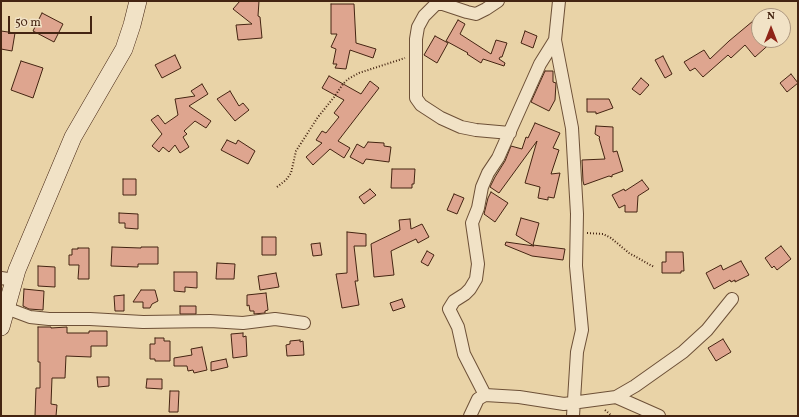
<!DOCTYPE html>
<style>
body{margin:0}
#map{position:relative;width:799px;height:417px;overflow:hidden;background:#e9d3a7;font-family:Vollkorn,serif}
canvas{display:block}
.frame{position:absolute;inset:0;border:2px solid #442412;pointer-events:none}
.north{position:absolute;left:751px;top:8px;width:40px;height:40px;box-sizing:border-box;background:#f1e2c6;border:1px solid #ac967e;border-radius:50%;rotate:0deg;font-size:11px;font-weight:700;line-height:16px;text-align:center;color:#442412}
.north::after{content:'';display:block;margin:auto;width:14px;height:18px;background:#8f2418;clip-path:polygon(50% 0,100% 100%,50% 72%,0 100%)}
.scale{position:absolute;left:8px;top:16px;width:84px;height:18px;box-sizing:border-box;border:2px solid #442412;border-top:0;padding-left:5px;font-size:12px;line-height:14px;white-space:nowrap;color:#442412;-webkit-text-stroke:3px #f1e2c6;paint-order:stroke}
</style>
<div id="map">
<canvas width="799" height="417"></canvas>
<div class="frame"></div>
<div class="north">N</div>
<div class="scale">50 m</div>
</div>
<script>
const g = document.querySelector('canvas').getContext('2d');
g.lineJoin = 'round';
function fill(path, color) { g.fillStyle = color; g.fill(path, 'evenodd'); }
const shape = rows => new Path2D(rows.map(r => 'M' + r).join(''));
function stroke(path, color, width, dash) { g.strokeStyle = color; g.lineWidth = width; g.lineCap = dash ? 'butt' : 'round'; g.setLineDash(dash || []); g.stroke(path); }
const building = shape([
 [240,1,259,1,258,16,260,17,262,38,238,40,236,25,252,24,233,9,240,1],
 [331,4,354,4,356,43,376,49,373,58,350,50,346,69,335,68,337,64,333,64,336,49,331,47,337,34,331,34,331,4],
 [42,13,63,24,54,42,33,31,42,13],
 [458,20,465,24,460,34,491,54,496,40,507,43,502,57,500,57,499,59,505,63,504,66,483,59,481,63,467,54,468,53,446,41,458,20],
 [753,21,759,28,759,40,774,40,755,57,745,45,731,58,728,55,703,77,695,68,690,71,684,62,704,50,710,59,729,41,753,21],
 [1,31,15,33,12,51,1,49,1,31],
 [525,31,537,36,533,48,521,43,525,31],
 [435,36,448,43,437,63,424,55,435,36],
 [175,55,181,68,162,78,155,65,175,55],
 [663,56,672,74,665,78,655,60,663,56],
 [21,61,43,68,33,98,11,90,21,61],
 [545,71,553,71,553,82,556,83,555,100,549,111,531,102,545,71],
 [791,74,798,83,787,92,780,83,791,74],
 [329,76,361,94,370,81,379,88,338,141,350,148,344,158,330,149,313,165,306,157,322,143,316,140,322,131,326,133,339,117,334,113,344,100,322,88,329,76],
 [641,78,649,85,640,95,632,89,641,78],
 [202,84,208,94,189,106,211,121,206,128,195,121,184,131,187,134,183,137,189,147,180,153,175,145,169,152,163,147,159,152,152,146,162,134,151,120,158,115,165,124,178,115,175,99,195,96,191,91,202,84],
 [230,91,239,106,243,103,249,110,235,121,217,99,230,91],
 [587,99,609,99,613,108,596,114,596,112,587,112,587,99],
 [535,123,560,133,553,148,559,150,551,174,560,173,554,198,548,197,548,200,538,198,540,187,525,183,537,141,499,193,490,187,495,177,505,161,511,146,522,149,526,137,528,138,535,123],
 [596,126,613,127,613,152,617,151,623,171,612,175,612,177,609,176,584,185,583,181,582,160,605,159,599,138,600,137,595,134,596,126],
 [227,140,236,144,238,140,255,151,248,164,221,150,227,140],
 [368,142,384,143,384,146,391,147,389,162,366,159,363,164,350,157,357,144,364,148,368,142],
 [392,169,415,169,414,184,412,184,412,188,391,188,392,169],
 [123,179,136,179,136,195,123,195,123,179],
 [642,180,649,189,638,196,637,212,625,212,625,205,619,208,612,195,624,189,625,191,642,180],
 [370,189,376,195,364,204,359,197,370,189],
 [491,192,508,203,495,222,484,214,488,198,491,192],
 [454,194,464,198,457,214,447,210,454,194],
 [119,213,138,214,138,229,125,228,125,223,119,223,119,213],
 [521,218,539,223,533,245,565,249,563,260,532,256,505,245,506,242,534,246,516,235,521,218],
 [410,219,411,229,422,224,429,237,418,243,416,239,391,251,394,275,374,277,371,244,400,230,399,220,410,219],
 [347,232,366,234,366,246,354,246,358,281,355,281,359,305,342,308,336,274,347,273,347,232],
 [262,237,276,237,276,255,262,255,262,237],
 [320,243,322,255,313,256,311,244,320,243],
 [781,246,791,259,777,270,774,266,772,268,765,258,781,246],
 [112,247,141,248,141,247,158,247,158,264,138,264,138,267,111,266,112,247],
 [78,248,89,248,89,279,78,279,79,265,69,265,69,255,72,255,72,249,78,249,78,248],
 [427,251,434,255,428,266,421,262,427,251],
 [666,252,683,252,684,271,681,271,681,273,662,273,662,262,666,262,666,252],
 [741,261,749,275,735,282,735,280,731,282,730,280,714,289,706,273,721,265,723,270,741,261],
 [217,263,235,264,234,279,216,279,217,263],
 [38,266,55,267,55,287,38,286,38,266],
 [174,272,197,272,197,288,185,287,185,292,174,291,174,272],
 [276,273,279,287,260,290,258,276,276,273],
 [24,289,44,291,43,310,29,309,23,306,24,289],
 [141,290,155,290,158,301,152,304,150,308,143,308,143,302,133,302,141,290],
 [266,293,268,310,265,311,265,313,254,314,254,311,250,311,249,305,247,306,247,295,266,293],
 [124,295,124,311,115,311,114,296,124,295],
 [402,299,405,307,393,311,390,303,402,299],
 [180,306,196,306,196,314,180,314,180,306],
 [38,327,51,327,51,328,67,327,67,333,89,333,89,331,107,331,107,346,91,346,91,357,66,356,65,378,52,378,51,404,57,405,56,416,35,416,36,388,40,388,40,362,38,362,38,327],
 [243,333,243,337,246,336,247,356,233,358,231,334,243,333],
 [155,338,164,338,164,341,170,341,170,361,155,361,155,359,150,359,150,344,155,344,155,338],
 [723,339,731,352,716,361,708,348,723,339],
 [300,340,300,342,303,341,304,355,287,356,286,345,290,344,290,341,300,340],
 [202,347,207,370,194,373,193,370,188,371,187,366,174,366,174,358,192,355,191,349,202,347],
 [226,359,228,367,211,371,211,362,226,359],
 [97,377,109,377,109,386,98,387,97,377],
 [147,379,162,379,162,389,146,388,147,379],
 [170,391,179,391,178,412,169,412,170,391]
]);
const path = shape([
 [277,187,286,180,291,173,296,151,318,117,335,96,343,84,348,79,359,73,405,58],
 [587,233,603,234,611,238,629,253,654,267],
 [605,410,612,416]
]);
const street = shape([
 [498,1,486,9,476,14,467,12,443,4,436,4,424,16,418,27,416,39,416,98,421,105,441,118,461,127,476,130,510,133],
 [559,1,555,40,572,128,577,214,576,266,582,330,577,352,573,416],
 [1,278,14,280],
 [6,308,30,317,49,319,90,319,143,322,210,321,243,323,275,319,304,323],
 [485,395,464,354,458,327,449,309,454,301,465,294,470,289,476,279,478,264,472,223,478,208,482,187,488,173,498,158,540,64,555,40],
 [616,397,635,386,683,352,707,330,732,299],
 [470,416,478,399,485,395,519,397,564,404,616,397,659,416]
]);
const secondary = shape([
 [1,327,17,270,73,137,124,49,132,25,138,1]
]);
fill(building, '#dea58f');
stroke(building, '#442412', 1);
stroke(street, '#6d5037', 14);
stroke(secondary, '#442412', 18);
stroke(path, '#442412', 2, [1, 2]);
stroke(street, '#f1e2c6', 12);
stroke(secondary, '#f1e2c6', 17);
</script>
